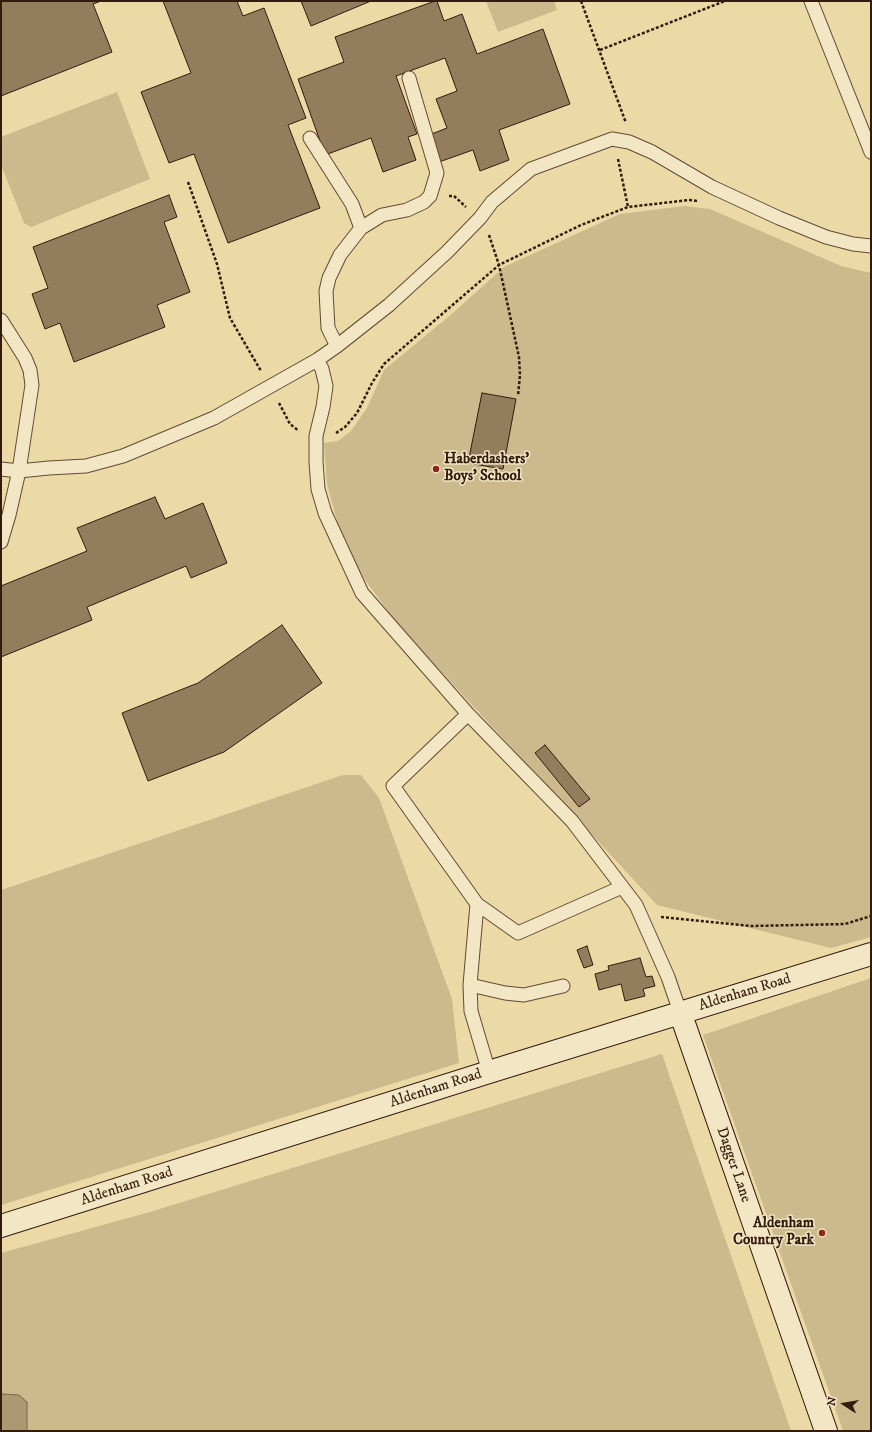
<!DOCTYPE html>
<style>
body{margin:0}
#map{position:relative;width:872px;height:1432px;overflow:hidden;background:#ebd9a6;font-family:"IM FELL DW Pica",serif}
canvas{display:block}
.frame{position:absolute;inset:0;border:2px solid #351a0e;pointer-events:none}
.north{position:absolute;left:824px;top:1384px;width:40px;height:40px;-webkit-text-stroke:3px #f2e6c5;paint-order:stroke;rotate:282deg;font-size:11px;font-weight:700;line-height:16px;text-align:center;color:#351a0e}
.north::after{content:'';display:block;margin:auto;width:14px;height:18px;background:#351a0e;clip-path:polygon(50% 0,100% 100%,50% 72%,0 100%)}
</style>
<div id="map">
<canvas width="872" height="1432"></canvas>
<div class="frame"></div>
<div class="north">N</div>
</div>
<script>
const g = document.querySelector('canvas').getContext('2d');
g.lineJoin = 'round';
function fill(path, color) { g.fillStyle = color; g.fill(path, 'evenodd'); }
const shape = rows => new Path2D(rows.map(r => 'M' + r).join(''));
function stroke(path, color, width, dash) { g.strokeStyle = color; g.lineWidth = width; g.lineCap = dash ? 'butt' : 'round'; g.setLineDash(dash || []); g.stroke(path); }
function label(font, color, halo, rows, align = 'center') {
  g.font = font + ' "IM FELL DW Pica",serif'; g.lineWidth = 3; g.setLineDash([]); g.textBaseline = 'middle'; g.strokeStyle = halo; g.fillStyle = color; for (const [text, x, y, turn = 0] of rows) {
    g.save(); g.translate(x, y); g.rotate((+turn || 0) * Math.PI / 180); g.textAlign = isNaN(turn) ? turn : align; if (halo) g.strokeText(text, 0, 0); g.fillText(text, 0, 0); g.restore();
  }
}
const green = shape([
 [486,1,554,1,557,10,498,32],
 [117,92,150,179,31,227,24,223,1,165,1,137],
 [685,206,710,209,841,266,871,273,871,937,831,948,657,905,398,625,360,573,339,529,327,484,324,443,338,441,351,431,367,408,384,370,453,313,504,267,620,214],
 [343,775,361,775,379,798,452,999,459,1063,1,1205,1,890],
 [871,978,871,1431,843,1431,703,1035],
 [662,1054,791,1431,1,1431,1,1253,150,1212]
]);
const water = shape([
 [2,1394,19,1395,27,1402,27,1431,1,1431,1,1396,2,1394]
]);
const building = shape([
 [1,1,101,1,93,4,112,52,1,96,1,1],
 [163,1,237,1,243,16,264,8,306,118,288,125,320,208,228,243,194,154,169,163,141,92,191,73,163,1],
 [301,1,371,1,311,26,301,1],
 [435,1,437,1,444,21,462,14,477,54,543,29,570,104,499,130,509,160,480,171,473,150,439,162,429,135,447,128,436,99,457,91,445,58,396,76,417,134,408,137,416,160,383,172,371,138,325,155,298,79,344,62,335,37,435,1],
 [169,195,177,217,164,222,190,292,157,305,165,327,74,362,60,323,45,329,32,294,48,288,33,247,169,195],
 [482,393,516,399,503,469,468,463,482,393],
 [155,497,165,519,203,503,227,563,191,578,186,566,87,607,92,620,1,657,1,586,87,551,77,528,155,497],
 [282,625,322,683,224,752,148,781,122,713,198,683,282,625],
 [545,745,590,799,579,807,535,753,545,745],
 [587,946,593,965,584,968,577,950,587,946],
 [640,958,646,977,652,976,655,986,643,989,645,996,625,1001,621,984,599,990,595,974,609,970,608,966,640,958]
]);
const path = shape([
 [581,1,626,123],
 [600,50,725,1],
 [618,159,628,207],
 [188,182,217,264,230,318,261,371],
 [449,196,454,196,466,207],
 [489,235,499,265,519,357,520,375,518,396],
 [279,403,290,424,299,431],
 [336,433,345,427,357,413,372,383,384,364,499,265,581,225,628,207,689,200,698,201],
 [661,917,751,926,845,924,871,916]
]);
const lane = shape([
 [811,1,871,152],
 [310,138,352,204,361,228],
 [1,320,25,358,30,370,32,385,19,471,9,515,1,542],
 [337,346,328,328,326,291,329,278,340,255,361,228,382,215,407,210,424,202,430,196,437,173,409,78],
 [317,360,322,369,326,386,323,407,316,436,316,462,318,489,325,513,362,593,468,714,572,821,636,905,668,977,680,1012],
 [1,469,19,471,49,468,86,466,123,456,214,418,317,360,337,346,389,305,447,252,480,218,492,202,531,169,612,139,629,142,652,152,712,187,779,218,826,237,853,244,871,246],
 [468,714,393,786,477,904,470,985,471,1011,489,1072],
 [477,904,518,933,622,887],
 [470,985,505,993,524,995,563,986]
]);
const secondary = shape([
 [680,1012,826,1431],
 [1,1226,489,1072,871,954]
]);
const markers = [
 [436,469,4,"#8f2418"],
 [822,1233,4,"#8f2418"]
];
const poiNames = [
 ["Haberdashers'",444,460],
 ["Boys' School",444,477],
 ["Aldenham",814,1224,"right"],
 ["Country Park",814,1241,"right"]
];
const streetNames = [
 ["Aldenham Road",745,993,-17],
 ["Aldenham Road",436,1089,-18],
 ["Dagger Lane",733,1165,71],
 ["Aldenham Road",127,1187,-18]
];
fill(green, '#ccb98c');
fill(water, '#ad9872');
stroke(water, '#7d664a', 1);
fill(building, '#947d5d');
stroke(building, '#351a0e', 1);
stroke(lane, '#624a34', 15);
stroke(secondary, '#351a0e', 24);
stroke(path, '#351a0e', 2.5, [3, 2]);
stroke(lane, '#f2e6c5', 13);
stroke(secondary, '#f2e6c5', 22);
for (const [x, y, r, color] of markers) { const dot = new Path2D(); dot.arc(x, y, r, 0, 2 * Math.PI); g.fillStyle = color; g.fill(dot); stroke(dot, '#f2e6c5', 1.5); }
label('bold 15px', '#351a0e', '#f2e6c5', poiNames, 'left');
label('15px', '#351a0e', '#f2e6c5', streetNames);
</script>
